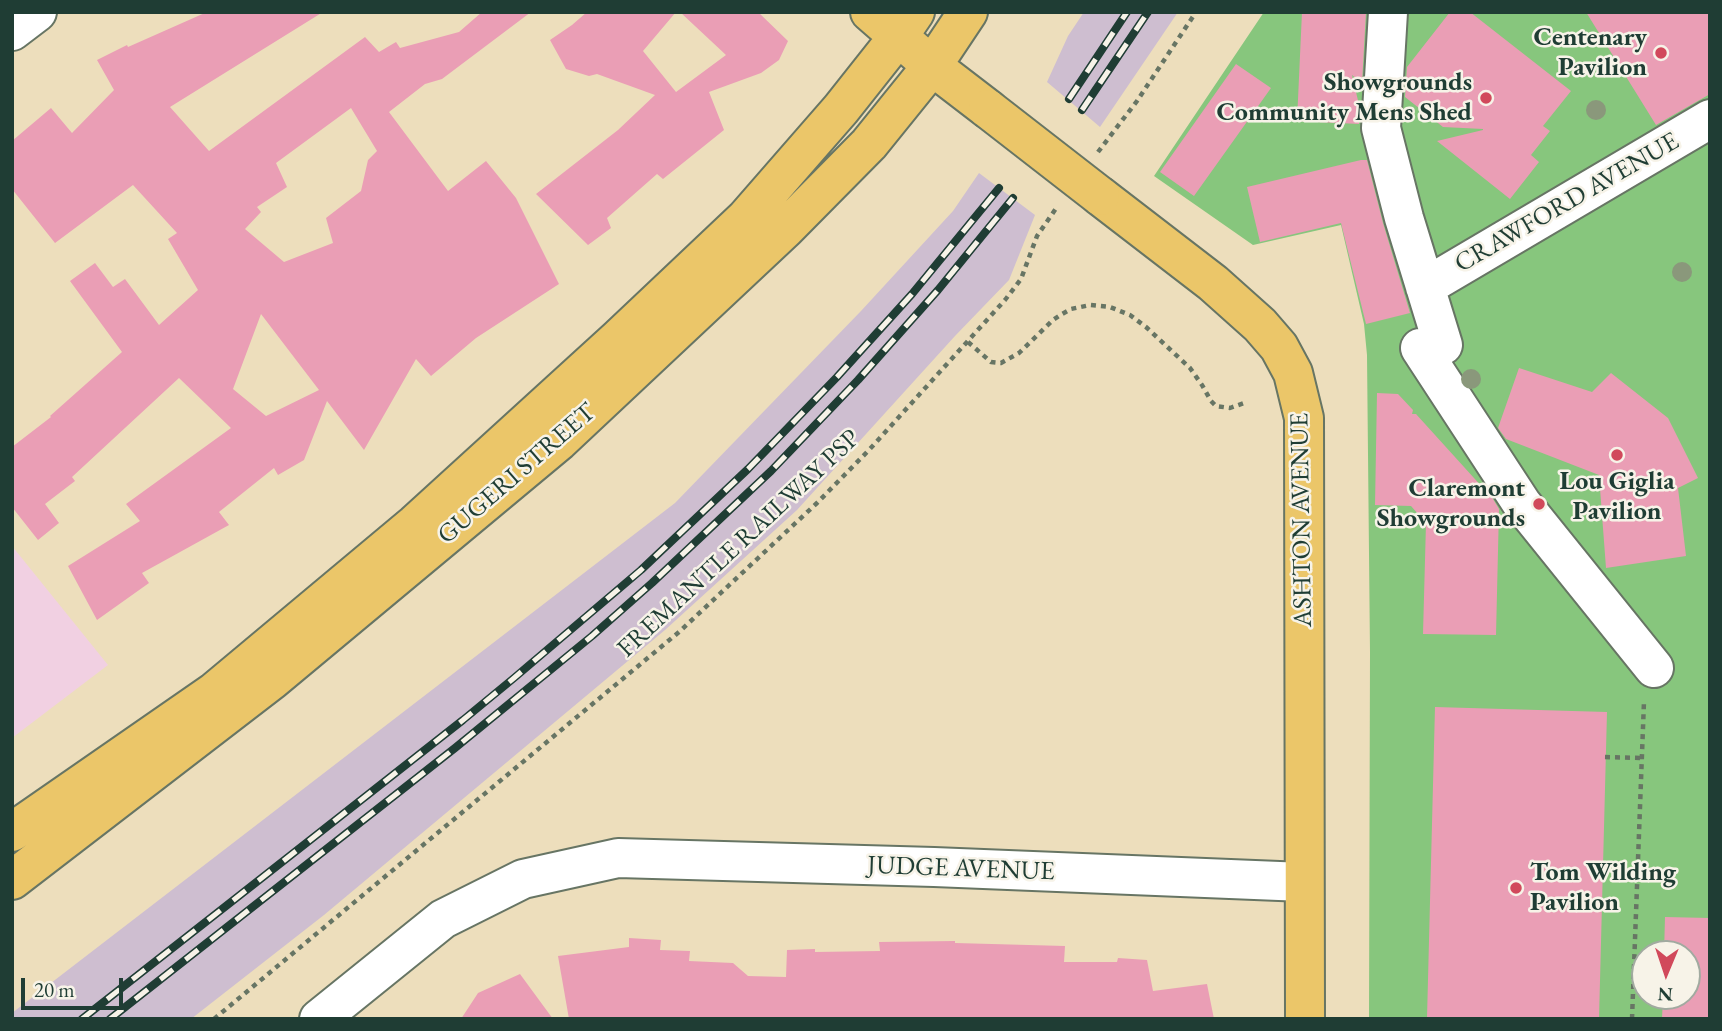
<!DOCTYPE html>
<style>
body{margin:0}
#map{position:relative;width:1722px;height:1031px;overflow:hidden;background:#eddebc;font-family:"EB Garamond",serif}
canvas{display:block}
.frame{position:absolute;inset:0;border:14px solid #1f3d34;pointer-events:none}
.north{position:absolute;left:1631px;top:940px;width:70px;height:70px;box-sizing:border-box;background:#f7f3e8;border:2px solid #a1aaa0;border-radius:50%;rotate:182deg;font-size:19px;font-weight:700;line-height:28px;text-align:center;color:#1f3d34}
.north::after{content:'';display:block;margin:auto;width:24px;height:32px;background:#d1495b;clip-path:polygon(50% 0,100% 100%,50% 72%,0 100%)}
.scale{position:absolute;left:21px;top:978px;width:102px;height:32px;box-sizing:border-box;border:4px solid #1f3d34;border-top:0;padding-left:9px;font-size:21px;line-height:24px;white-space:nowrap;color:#1f3d34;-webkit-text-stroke:5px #f7f3e8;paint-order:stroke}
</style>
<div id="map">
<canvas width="1722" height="1031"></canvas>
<div class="frame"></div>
<div class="north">N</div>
<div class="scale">20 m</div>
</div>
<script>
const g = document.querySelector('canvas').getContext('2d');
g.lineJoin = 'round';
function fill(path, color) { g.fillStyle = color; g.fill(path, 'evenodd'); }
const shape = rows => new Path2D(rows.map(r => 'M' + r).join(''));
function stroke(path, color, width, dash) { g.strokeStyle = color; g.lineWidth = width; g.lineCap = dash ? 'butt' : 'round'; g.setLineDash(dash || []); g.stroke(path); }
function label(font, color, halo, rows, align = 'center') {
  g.font = font + ' "EB Garamond",serif'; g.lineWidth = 5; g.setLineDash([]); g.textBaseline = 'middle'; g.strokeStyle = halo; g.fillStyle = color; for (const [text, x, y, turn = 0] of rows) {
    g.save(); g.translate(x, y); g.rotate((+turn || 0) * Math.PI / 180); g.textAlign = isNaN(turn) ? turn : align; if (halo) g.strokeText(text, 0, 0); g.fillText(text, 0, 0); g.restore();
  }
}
const built = shape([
 [12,546,108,665,12,738]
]);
const industrial = shape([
 [1084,12,1178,12,1100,127,1047,82,1068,36],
 [979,173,1035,215,1009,280,955,336,797,510,665,630,324,915,191,1019,12,1019,12,1013,675,503,861,311,953,211]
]);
const green = shape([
 [1264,12,1710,12,1710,1019,1369,1019,1370,652,1367,355,1364,324,1341,225,1253,245,1154,176],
 [1645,954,1687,954,1687,996,1645,996]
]);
const building = shape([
 [207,12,323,12,170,107,209,151,365,37,379,52,396,42,400,48,459,32,482,12,531,12,442,79,425,84,389,112,448,191,486,161,516,198,559,284,476,338,431,376,416,359,364,450,327,401,304,460,278,475,274,468,219,512,229,525,142,573,149,583,97,620,68,566,140,521,126,504,231,428,179,378,72,477,75,481,45,504,59,523,38,540,12,507,12,447,51,417,50,416,122,352,70,281,95,263,113,287,125,279,159,325,198,290,168,239,177,233,133,185,55,243,12,189,12,141,51,108,72,133,114,90,97,60,127,45,128,47],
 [351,108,377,151,368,160,361,191,326,218,333,243,284,262,245,229,261,212,257,207,287,187,276,163],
 [261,314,319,390,266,416,233,389],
 [587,12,676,12,643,51,676,92,726,55,680,12,758,12,788,41,779,60,761,73,709,92,724,130,663,179,657,174,607,218,611,228,588,245,536,194,618,130,655,95,597,74,589,76,566,69,550,40,572,25],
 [1302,12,1366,12,1362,83,1352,75,1360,109,1359,124,1297,121],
 [1450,12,1470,12,1571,91,1543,126,1550,131,1531,155,1539,162,1510,199,1437,141,1483,130,1483,129,1443,127,1405,97,1407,67],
 [1586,12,1710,12,1710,94,1656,125],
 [1236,64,1271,88,1194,196,1160,172],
 [1361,160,1367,160,1383,223,1410,313,1366,324,1341,223,1260,242,1247,187],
 [1519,368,1592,392,1611,373,1668,418,1698,478,1678,488,1686,556,1606,568,1599,475,1506,439,1498,428],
 [1377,393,1398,394,1413,410,1412,414,1416,414,1493,499,1499,509,1496,635,1423,634,1426,523,1411,506,1375,505],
 [1435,707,1607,712,1599,1019,1427,1018],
 [1665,917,1710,918,1710,1019,1662,1019,1663,996,1687,996,1687,954,1664,954],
 [629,938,661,940,660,950,690,951,689,961,733,963,748,976,786,977,787,950,815,949,815,952,880,951,879,942,955,941,955,943,1065,946,1064,962,1117,962,1118,958,1147,960,1153,991,1207,984,1214,1019,569,1019,558,956,629,947],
 [520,974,553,1019,461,1019,478,993]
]);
const path = shape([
 [1098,152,1137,101,1196,12],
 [968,342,991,362,1001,363,1019,353,1053,320,1062,314,1071,309,1090,305,1110,307,1130,315,1146,327,1190,368,1202,385,1211,401,1216,406,1230,408,1247,402],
 [1605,757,1642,758],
 [214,1019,679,632,817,503,869,450,1005,300,1021,279,1037,236,1057,207],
 [1632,1019,1644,701]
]);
const minor = shape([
 [1388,12,1381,128,1404,218,1443,345],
 [12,31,37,12],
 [1425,287,1710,119],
 [1420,348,1522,504,1654,668],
 [319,1019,443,919,523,879,618,858,934,867,1304,882]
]);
const major = shape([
 [870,12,932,66,988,109],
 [1100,196,1213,283,1260,325,1279,347,1293,373,1304,418,1305,1019],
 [12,832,214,692,415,524,618,339,746,218,841,109,898,37,915,12],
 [12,880,272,680,559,441,785,229,869,144,932,66,968,12]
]);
const rail = shape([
 [1069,99,1127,12],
 [1082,110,1148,12],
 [82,1019,463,720,514,678,641,570,748,469,837,377,912,294,999,188],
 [110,1019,455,748,592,636,652,583,771,471,858,380,938,290,1013,198]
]);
const majorBridge = shape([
 [988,109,1100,196]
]);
const trees = [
 [1596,110],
 [1682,272],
 [1471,379]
];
const markers = [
 [1661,53,7,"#d1495b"],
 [1486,98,7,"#d1495b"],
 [1617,455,7,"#d1495b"],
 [1539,504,7,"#d1495b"],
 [1516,888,7,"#d1495b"]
];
const poiNames = [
 ["Centenary",1647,38],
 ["Pavilion",1647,68],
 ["Showgrounds",1472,83],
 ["Community Mens Shed",1472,113],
 ["Lou Giglia",1617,482,"center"],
 ["Pavilion",1617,512,"center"],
 ["Claremont",1525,489],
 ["Showgrounds",1525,519],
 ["Tom Wilding",1530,873,"left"],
 ["Pavilion",1530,903,"left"]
];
const streetNames = [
 ["CRAWFORD AVENUE",1567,203,-30],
 ["GUGERI STREET",517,474,-41],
 ["ASHTON AVENUE",1302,520,-91],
 ["FREMANTLE RAILWAY PSP",739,544,-43],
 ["JUDGE AVENUE",961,869,2]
];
fill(built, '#f1d0e2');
fill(industrial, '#cebed0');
fill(green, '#87c67d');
fill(building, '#ea9eb5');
stroke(minor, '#677564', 42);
stroke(major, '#677564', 42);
stroke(path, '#677564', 4.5, [5, 5]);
stroke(minor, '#fff', 38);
stroke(major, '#ebc669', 38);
stroke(rail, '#1f3d34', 8);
stroke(rail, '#f7f3e8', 5, [16]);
stroke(majorBridge, '#677564', 42, []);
stroke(majorBridge, '#ebc669', 38);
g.fillStyle = '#8a987b';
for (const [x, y] of trees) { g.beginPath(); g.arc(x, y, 10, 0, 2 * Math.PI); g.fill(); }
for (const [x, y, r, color] of markers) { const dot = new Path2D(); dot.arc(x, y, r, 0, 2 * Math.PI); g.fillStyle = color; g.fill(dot); stroke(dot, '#f7f3e8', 2.5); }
label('bold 26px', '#1f3d34', '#f7f3e8', poiNames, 'right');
label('26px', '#1f3d34', '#f7f3e8', streetNames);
</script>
